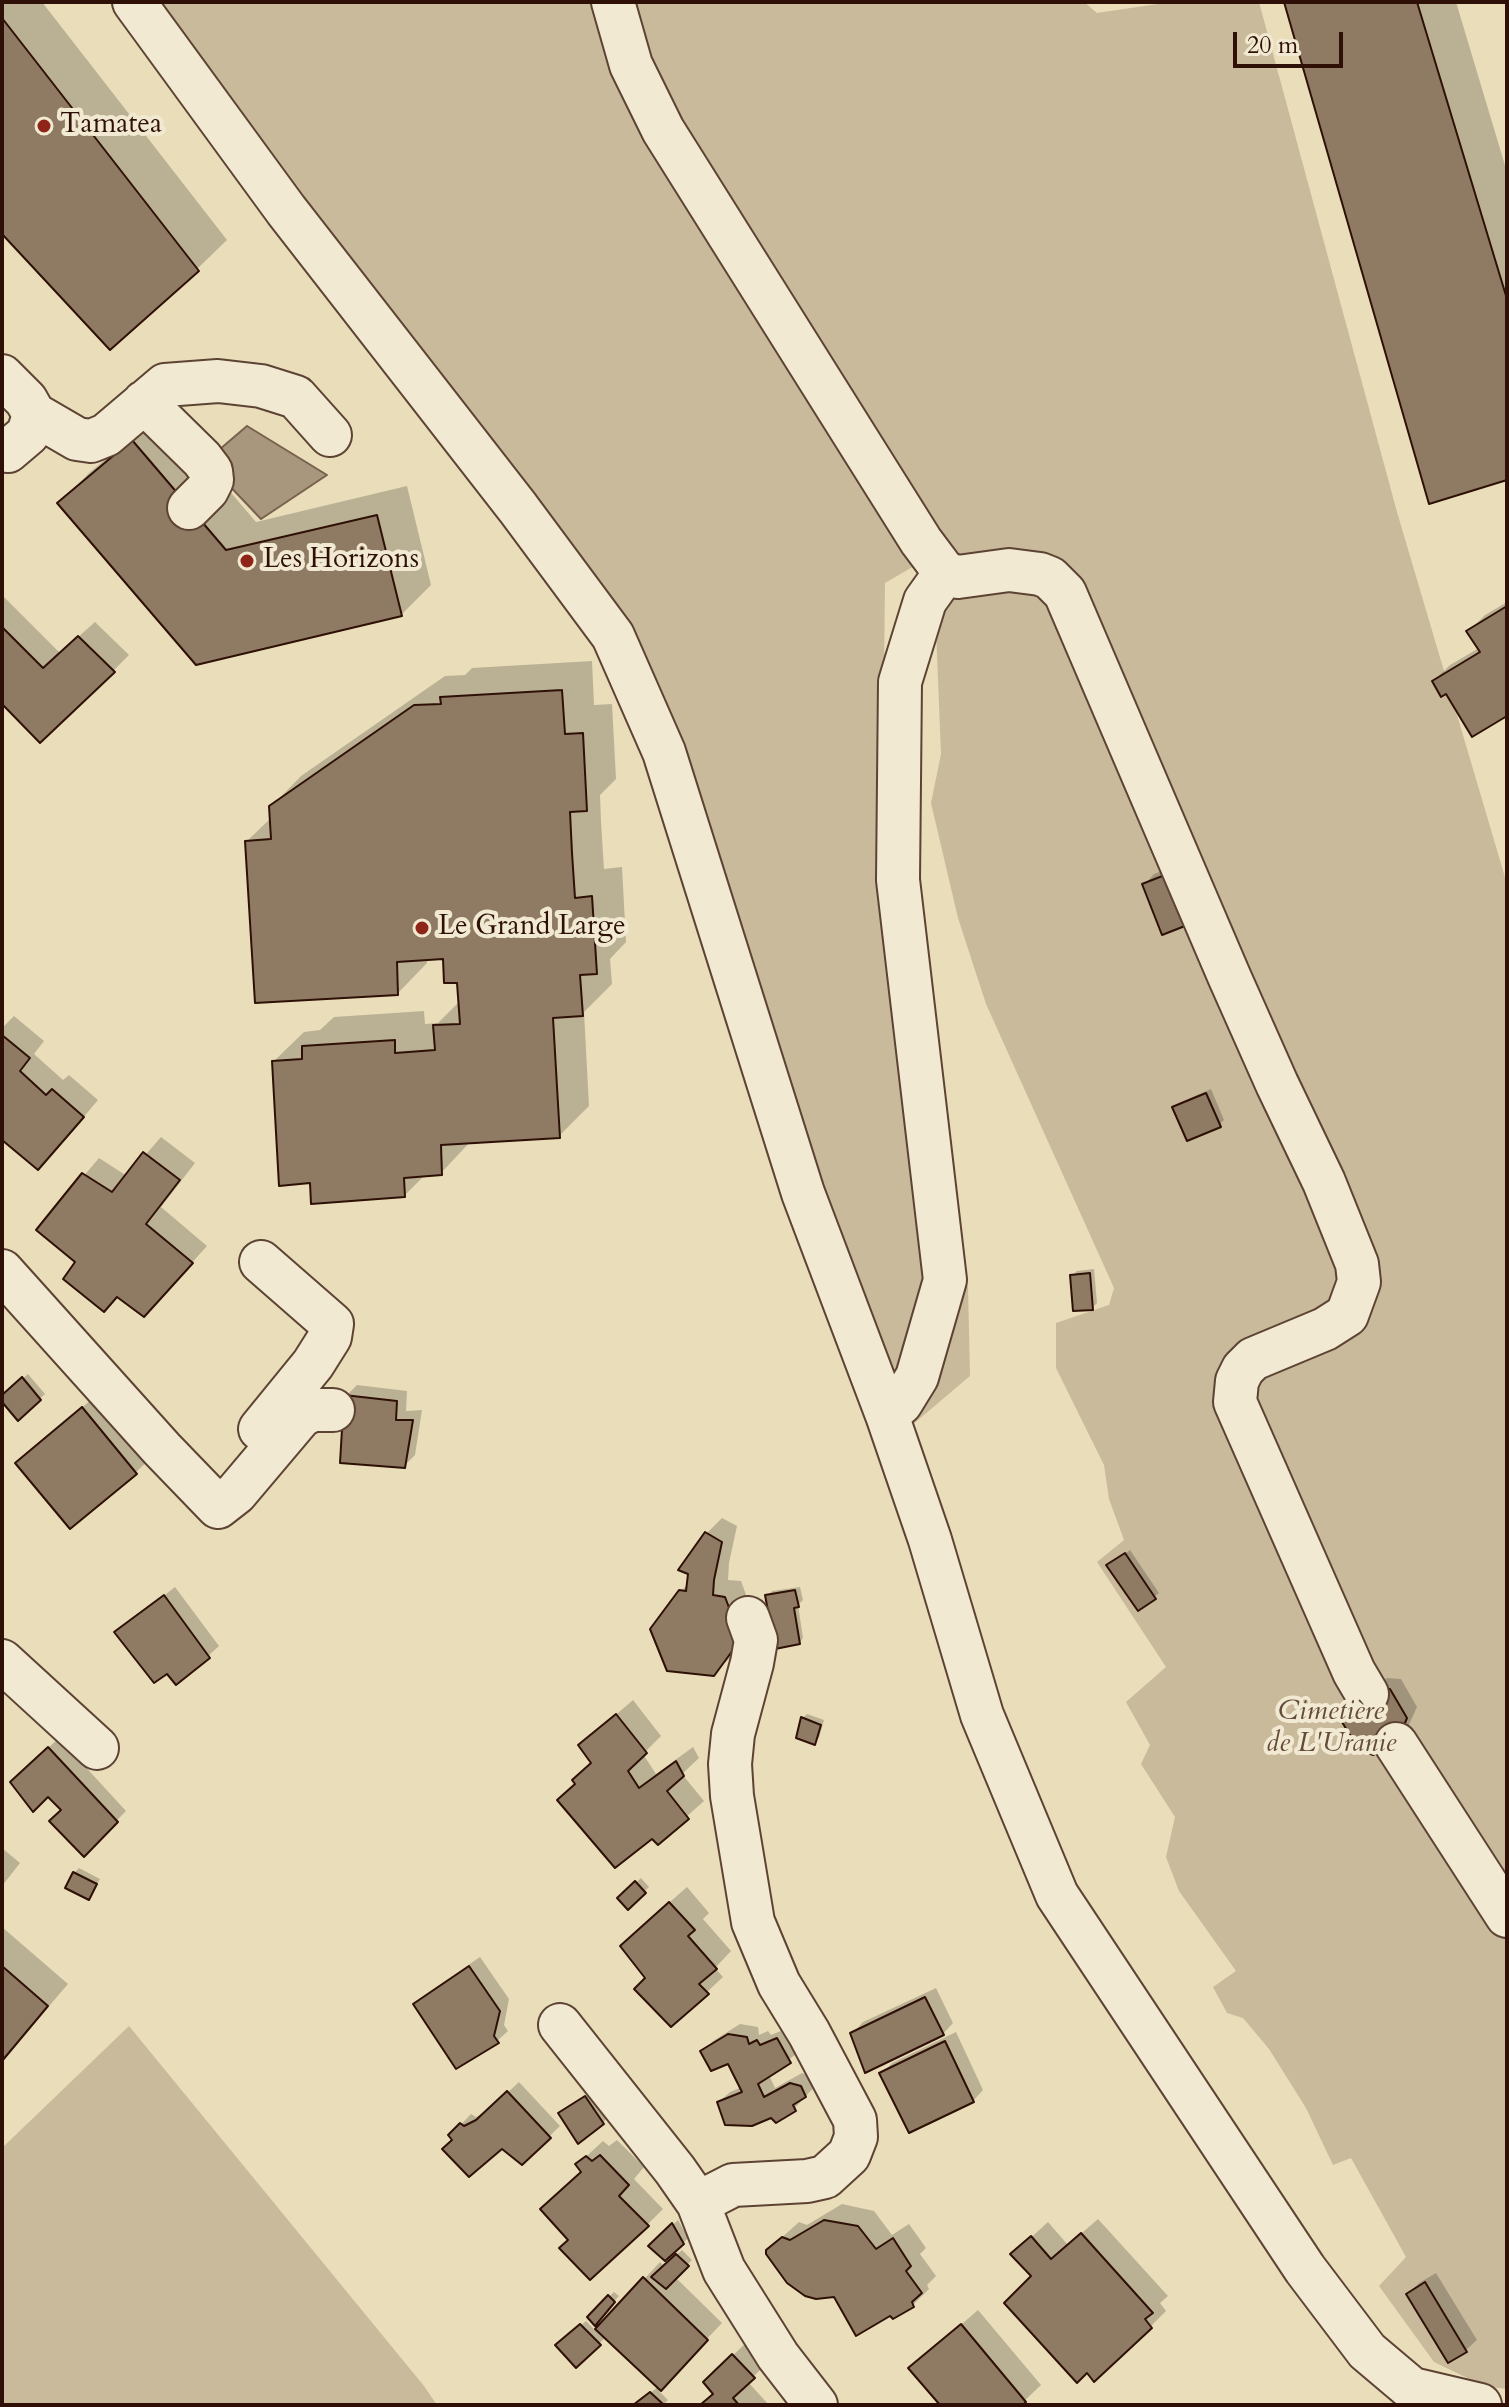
<!DOCTYPE html>
<meta charset="utf-8">
<style>
body{margin:0}
#map{position:relative;width:1509px;height:2407px;overflow:hidden;background:#e9ddba;font-family:Cardo,serif}
canvas{display:block}
.frame{position:absolute;inset:0;border:4px solid #2e1006;pointer-events:none}
.scale{position:absolute;left:1233px;top:32px;width:110px;height:36px;box-sizing:border-box;border:4px solid #2e1006;border-top:0;padding-left:10px;font-size:24px;line-height:28px;white-space:nowrap;color:#2e1006;-webkit-text-stroke:6px #f1e9d2;paint-order:stroke}
</style>
<div id="map">
<canvas width="1509" height="2407"></canvas>
<div class="frame"></div>
<div class="scale">20 m</div>
</div>
<script>
const g = document.querySelector('canvas').getContext('2d');
g.lineJoin = 'round';
function fill(path, color) { g.fillStyle = color; g.fill(path, 'evenodd'); }
const shape = rows => new Path2D(rows.map(r => 'M' + r).join(''));
function stroke(path, color, width, dash) { g.strokeStyle = color; g.lineWidth = width; g.lineCap = dash ? 'butt' : 'round'; g.setLineDash(dash || []); g.stroke(path); }
function label(font, color, halo, rows, align = 'center') {
  g.font = font + ' Cardo,serif'; g.lineWidth = 8; g.setLineDash([]); g.textBaseline = 'middle'; g.strokeStyle = halo; g.fillStyle = color; for (const [text, x, y, turn = 0] of rows) {
    g.save(); g.translate(x, y); g.rotate((+turn || 0) * Math.PI / 180); g.textAlign = isNaN(turn) ? turn : align; if (halo) g.strokeText(text, 0, 0); g.fillText(text, 0, 0); g.restore();
  }
}
const green = shape([
 [123,2,1084,2,1097,13,1171,2,1259,2,1397,512,1507,884,1507,2389,1484,2386,1434,2362,1379,2286,1406,2257,1351,2158,1333,2165,1306,2108,1269,2049,1243,2018,1227,2013,1213,1987,1236,1971,1179,1891,1166,1857,1175,1817,1141,1764,1150,1745,1126,1702,1166,1667,1097,1562,1124,1540,1109,1499,1104,1465,1056,1368,1056,1323,1109,1305,1114,1288,986,1004,958,918,931,803,941,754,933,555,885,583,882,850,916,1038,968,1288,970,1376,892,1442,632,668],
 [129,2026,424,2386,437,2405,2,2405,2,2148]
]);
const water = shape([
 [247,426,327,475,261,519,206,461,247,426]
]);
const shadow = shape([
 [2,2,42,2,227,240,197,269,2,231],
 [1286,2,1456,2,1507,172,1507,478],
 [162,412,256,522,407,486,431,585,401,615,60,503,89,473],
 [2,595,60,653,95,622,129,655,113,671,2,701],
 [1507,602,1507,714,1447,692,1434,681,1450,665,1479,648,1469,631,1485,615],
 [592,661,594,705,612,704,616,779,600,795,601,822,604,869,622,867,626,942,610,959,612,984,584,1012,589,1106,559,1136,471,1141,441,1173,425,1175,404,1196,312,1181,274,1061,304,1032,320,1030,334,1017,424,1011,425,1024,438,1023,460,1001,459,981,444,957,427,958,427,963,398,993,247,841,272,817,271,807,301,776,445,676,465,675,472,668],
 [1181,864,1200,912,1144,885,1154,874],
 [14,1016,44,1041,34,1054,63,1080,69,1075,98,1100,54,1152,2,1138,2,1028],
 [1211,1089,1224,1120,1219,1125,1175,1108,1179,1103],
 [161,1137,195,1163,161,1207,207,1246,160,1298,77,1262,38,1230,99,1158,127,1176],
 [1094,1269,1097,1303,1092,1308,1072,1276,1077,1271],
 [28,1374,45,1394,18,1418,2,1397],
 [357,1385,407,1391,406,1411,422,1410,415,1455,404,1466,346,1396],
 [99,1393,152,1457,136,1472,17,1463],
 [722,1518,737,1526,729,1563,728,1580,741,1581,756,1622,730,1658,713,1674,680,1592,689,1583,706,1534],
 [1130,1550,1159,1593,1154,1597,1114,1561],
 [175,1587,219,1646,208,1656,117,1632],
 [800,1587,803,1600,798,1605,803,1638,799,1643,768,1596,772,1591],
 [1387,1678,1401,1679,1417,1707,1407,1729,1360,1694],
 [633,1700,661,1736,643,1754,656,1774,693,1747,699,1758,682,1774,704,1801,658,1842,577,1783,593,1762,581,1745],
 [807,1714,824,1720,819,1738,814,1742,803,1718],
 [59,1738,126,1811,84,1854,64,1810,23,1771],
 [2,1848,20,1863,2,1886],
 [79,1868,100,1879,89,1898,74,1873],
 [641,1878,649,1887,628,1907,620,1898],
 [687,1887,709,1913,703,1919,731,1951,715,1968,723,1977,707,1992,648,1978,638,1930],
 [2,1927,68,1984,2,2061],
 [480,1957,509,1999,504,2025,508,2031,497,2041,415,2004,426,1994],
 [936,1988,953,2023,943,2034,853,2033,863,2022],
 [740,2024,758,2027,759,2035,768,2031,771,2035,788,2028,800,2051,769,2075,775,2088,802,2073,811,2076,816,2085,794,2109,771,2116,719,2102,730,2092,742,2087,729,2061,703,2052,713,2041],
 [956,2032,983,2090,973,2101,881,2074,892,2063],
 [519,2082,560,2126,522,2163,502,2147,454,2140,451,2135,471,2114,476,2117,489,2110],
 [590,2093,607,2118,603,2123,565,2109],
 [617,2140,644,2167,634,2179,663,2209,647,2225,571,2239,583,2171,578,2164,603,2141,609,2146],
 [842,2204,874,2211,892,2235,909,2224,926,2248,920,2254,936,2276,927,2285,929,2289,913,2305,835,2295,768,2250,799,2222,807,2225],
 [1098,2219,1168,2296,1160,2303,1166,2311,1150,2327,1034,2276,1013,2254,1048,2222,1068,2245],
 [678,2220,688,2238,683,2243,651,2246],
 [682,2250,692,2260,675,2277,722,2323,658,2390,668,2400,663,2405,635,2405,659,2386,606,2337,576,2365,563,2341,586,2321,596,2331,660,2262,664,2266],
 [1436,2273,1477,2340,1466,2350,1449,2361,1408,2294,1419,2283],
 [614,2292,619,2296,595,2323,589,2317],
 [978,2310,1041,2385,1020,2405,942,2405,911,2368],
 [749,2340,769,2361,748,2382,769,2405,701,2405,715,2393,705,2382]
]);
const building = shape([
 [1284,2,1417,2,1507,299,1507,480,1429,504,1284,2],
 [2,18,199,271,110,350,2,234,2,18],
 [132,440,226,550,377,515,402,616,196,665,57,503,132,440],
 [1507,606,1507,716,1472,737,1446,694,1441,697,1432,681,1480,652,1466,631,1507,606],
 [2,627,43,668,78,636,115,672,40,743,2,704,2,627],
 [562,690,565,734,583,733,587,811,570,812,572,853,575,898,592,896,597,974,580,975,583,1016,553,1018,560,1138,441,1145,442,1175,404,1178,405,1197,311,1204,310,1183,279,1186,272,1061,302,1059,302,1046,395,1040,395,1053,435,1050,433,1025,460,1024,457,983,444,983,443,959,397,962,398,995,255,1003,245,841,271,839,269,806,414,705,441,704,440,697,562,690],
 [1170,873,1190,924,1162,935,1142,884,1170,873],
 [2,1035,30,1058,20,1071,46,1095,52,1089,84,1117,38,1170,2,1140,2,1035],
 [1206,1093,1221,1127,1187,1141,1172,1107,1206,1093],
 [143,1152,180,1180,146,1224,193,1263,144,1317,117,1297,104,1312,63,1279,75,1262,36,1230,82,1173,112,1192,143,1152],
 [1090,1273,1093,1310,1073,1311,1070,1275,1090,1273],
 [22,1377,41,1400,18,1421,2,1402,2,1395,22,1377],
 [344,1395,397,1401,396,1420,413,1420,405,1468,340,1463,344,1395],
 [82,1407,137,1474,70,1529,15,1463,82,1407],
 [705,1532,722,1542,714,1580,713,1595,725,1597,741,1639,714,1676,667,1671,650,1629,679,1590,686,1591,688,1574,678,1570,705,1532],
 [1125,1553,1156,1599,1138,1611,1106,1565,1125,1553],
 [795,1590,799,1607,794,1608,800,1644,775,1649,765,1595,795,1590],
 [164,1595,210,1658,176,1685,167,1674,154,1683,114,1632,164,1595],
 [1375,1688,1390,1689,1407,1718,1397,1742,1373,1755,1358,1748,1342,1722,1347,1704,1375,1688],
 [616,1714,647,1753,628,1771,639,1788,676,1761,684,1776,667,1791,689,1819,658,1845,652,1839,615,1868,557,1800,575,1784,572,1780,591,1763,578,1745,616,1714],
 [801,1717,821,1725,815,1745,796,1738,801,1717],
 [48,1747,118,1822,84,1857,49,1821,61,1810,48,1797,33,1812,10,1782,48,1747],
 [73,1872,97,1884,89,1900,65,1888,73,1872],
 [635,1881,646,1893,628,1910,617,1898,635,1881],
 [669,1902,695,1930,688,1936,717,1969,699,1984,709,1994,671,2027,634,1989,645,1978,620,1946,669,1902],
 [2,1966,48,2006,2,2061,2,1966],
 [469,1966,500,2011,494,2036,499,2043,456,2069,413,2004,469,1966],
 [925,1997,944,2035,865,2073,850,2033,925,1997],
 [728,2034,747,2037,749,2044,757,2040,760,2045,777,2038,791,2063,758,2084,764,2097,790,2083,801,2086,806,2097,793,2105,796,2111,776,2123,771,2118,752,2126,725,2125,717,2102,742,2092,728,2064,711,2071,700,2051,728,2034],
 [945,2041,974,2102,909,2133,879,2073,945,2041],
 [507,2091,551,2138,522,2165,502,2149,469,2177,442,2149,452,2140,448,2135,460,2123,464,2126,476,2120,507,2091],
 [585,2096,604,2124,578,2144,558,2113,585,2096],
 [600,2155,629,2185,619,2196,649,2226,590,2280,559,2248,568,2240,540,2209,581,2172,575,2164,586,2156,592,2161,600,2155],
 [824,2220,858,2226,876,2249,893,2238,911,2266,906,2271,922,2293,912,2302,914,2307,893,2319,890,2316,856,2336,834,2297,816,2299,805,2296,787,2283,766,2254,766,2250,782,2237,790,2240,824,2220],
 [672,2223,684,2244,665,2261,648,2246,672,2223],
 [1081,2233,1153,2313,1145,2319,1152,2328,1094,2382,1087,2373,1077,2383,1004,2303,1031,2276,1010,2254,1031,2236,1051,2259,1081,2233],
 [676,2254,689,2266,666,2289,651,2277,676,2254],
 [643,2277,708,2340,661,2391,595,2329,643,2277],
 [1425,2282,1467,2352,1448,2363,1406,2294,1425,2282],
 [608,2295,615,2302,595,2326,587,2317,608,2295],
 [580,2324,601,2345,576,2368,555,2345,580,2324],
 [961,2324,1026,2402,1023,2405,940,2405,908,2368,961,2324],
 [732,2354,755,2378,733,2398,739,2405,700,2405,713,2394,703,2382,732,2354],
 [650,2392,664,2405,633,2405,650,2392]
]);
const minor = shape([
 [134,2,286,210,518,508,613,636,664,752,803,1193,887,1415,930,1540,982,1715,1057,1895,1305,2269,1367,2351,1412,2389,1480,2405],
 [613,2,631,65,663,130,921,541,945,573,958,577,1009,570,1040,574,1050,578,1065,593,1229,976,1277,1084,1324,1182,1357,1264,1359,1282,1347,1315,1325,1329,1253,1359,1243,1369,1237,1381,1235,1402,1354,1672,1367,1694],
 [2,376,26,400,34,414,28,434,8,451,2,450],
 [144,402,202,459,211,471,212,480,207,490,189,508],
 [34,414,77,439,91,441,106,435,165,385,218,381,261,386,296,397,330,435],
 [2,1271,162,1449,218,1507,236,1493,301,1416,312,1410,333,1410],
 [887,1415,901,1403,917,1377,945,1280,898,880,900,682,925,601,945,573],
 [260,1429,313,1364,330,1337,332,1324,261,1262],
 [2,1661,97,1748],
 [1396,1744,1507,1916],
 [560,2025,675,2170,698,2203,724,2270,778,2356,816,2405],
 [698,2203,733,2185,807,2181,825,2177,849,2155,856,2137,855,2120,809,2033,779,1984,753,1922,732,1796,730,1764,733,1734,752,1663,756,1640,748,1618]
]);
const markers = [
 [44,126,8,"#8f2418"],
 [247,561,8,"#8f2418"],
 [422,928,8,"#8f2418"]
];
const poiNames = [
 ["Tamatea",60,126],
 ["Les Horizons",263,561],
 ["Le Grand Large",438,928]
];
const parkNames = [
 ["Cimetière",1331,1713],
 ["de L'Uranie",1331,1745]
];
fill(green, '#c9ba9b');
fill(water, '#a9977d');
stroke(water, '#78614d', 2);
fill(shadow, '#0003');
fill(building, '#8f7b64');
stroke(building, '#2e1006', 2);
stroke(minor, '#5d4333', 46);
stroke(minor, '#f1e9d2', 42);
for (const [x, y, r, color] of markers) { const dot = new Path2D(); dot.arc(x, y, r, 0, 2 * Math.PI); g.fillStyle = color; g.fill(dot); stroke(dot, '#f1e9d2', 3); }
label('28px', '#2e1006', '#f1e9d2', poiNames, 'left');
label('italic 28px', '#644c3a', '#f1e9d2', parkNames);
</script>
